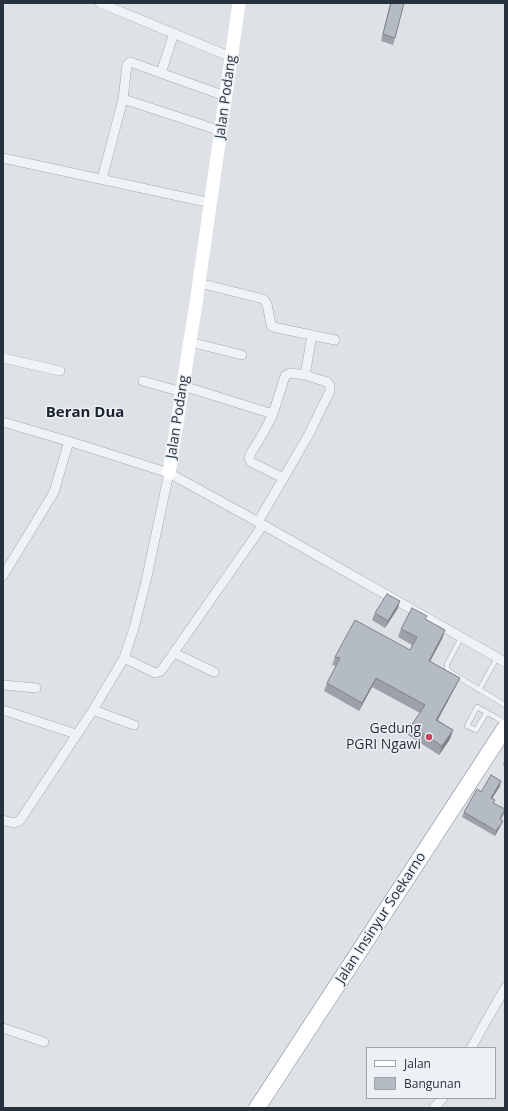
<!DOCTYPE html>
<style>
body{margin:0}
#map{position:relative;width:508px;height:1111px;overflow:hidden;background:#dee2e7;font-family:"Open Sans",sans-serif}
canvas{display:block}
.frame{position:absolute;inset:0;border:4px solid #27313e;pointer-events:none}
.legend{position:absolute;left:366px;top:1047px;width:130px;height:52px;box-sizing:border-box;background:#edf1f5;border:1px solid #9ea4ac;margin:0;padding:5px 7px;list-style:none;font-size:12px;color:#27313e}
.legend li{display:flex;align-items:center;gap:8px;height:20px}
.legend b{width:20px;border:1px solid #9ea4ac}
</style>
<div id="map">
<canvas width="508" height="1111"></canvas>
<div class="frame"></div>
<ul class="legend">
<li><b style="height:5px;background:#fff"></b>Jalan</li>
<li><b style="height:11px;background:#b5bbc4"></b>Bangunan</li>
</ul>
</div>
<script>
const g = document.querySelector('canvas').getContext('2d');
g.lineJoin = 'round';
const shape = rows => new Path2D(rows.map(r => 'M' + r).join(''));
function stroke(path, color, width, dash) { g.strokeStyle = color; g.lineWidth = width; g.lineCap = dash ? 'butt' : 'round'; g.setLineDash(dash || []); g.stroke(path); }
function fill(path, color) { g.fillStyle = color; g.fill(path, 'evenodd'); }
function label(font, color, halo, rows, align = 'center') {
  g.font = font + ' "Open Sans",sans-serif'; g.lineWidth = 3; g.setLineDash([]); g.textBaseline = 'middle'; g.strokeStyle = halo; g.fillStyle = color; for (const [text, x, y, turn = 0] of rows) {
    g.save(); g.translate(x, y); g.rotate((+turn || 0) * Math.PI / 180); g.textAlign = isNaN(turn) ? turn : align; if (halo) g.strokeText(text, 0, 0); g.fillText(text, 0, 0); g.restore();
  }
}
const lane = shape([
 [461,638,447,664,447,668,450,672,505,705],
 [479,690,497,658],
 [487,712,476,730,467,726,477,707,497,718,505,723]
]);
const street = shape([
 [100,3,231,57],
 [161,73,174,33],
 [123,99,221,131],
 [3,158,211,203],
 [102,179,123,99,127,65,130,62,225,96],
 [199,283,263,299,267,304,271,325,273,327,335,340],
 [190,342,242,355],
 [3,358,60,371],
 [143,381,182,392],
 [183,386,273,414],
 [3,422,81,445,169,473,258,522,505,662],
 [283,478,251,462,249,458,251,453,265,430,273,414,285,376,290,373,305,375],
 [258,522,309,434,330,391,330,386,327,382,305,375,312,335],
 [3,576,54,492,69,441],
 [174,653,214,672],
 [124,658,153,672,155,673,161,671,263,525],
 [3,685,36,688],
 [3,710,76,734],
 [93,710,134,725],
 [3,820,13,823,19,821,21,819,93,710,124,658,134,628,146,581,169,473],
 [3,1028,44,1042],
 [471,1048,505,988],
 [434,1108,443,1098]
]);
const secondary = shape([
 [169,473,196,303,239,3]
]);
const highway = shape([
 [257,1108,505,728]
]);
const wall = shape([
 [390,3,404,3,395,38,393,45,381,41],
 [398,608,385,628,372,620,375,613],
 [426,620,445,630,442,639,430,661,460,678,456,686,438,720,453,730,450,739,439,755,408,735,411,726,420,713,372,687,359,711,324,691,327,683,336,666,332,665,335,657,410,650,412,645,398,637,401,629],
 [505,758,505,766,503,765],
 [500,786,492,798,495,800,493,803,504,814,501,819,501,825,495,836,462,817,464,812,481,792]
]);
const shadedWall = shape([
 [400,601,398,608,385,628,388,621],
 [445,630,442,639,426,669,429,661],
 [376,678,372,687,359,711,362,703],
 [460,678,456,686,433,728,436,720],
 [453,730,450,739,439,755,442,746],
 [501,781,500,786,490,802,491,798],
 [503,821,501,825,495,836,496,831]
]);
const building = shape([
 [391,3,404,3,395,38,383,34,391,3],
 [387,594,400,601,388,621,375,613,387,594],
 [412,608,427,616,425,619,445,630,429,661,460,678,436,720,453,730,442,746,411,726,425,705,376,678,362,703,327,683,340,658,335,657,355,620,410,650,417,637,401,629,412,608],
 [491,775,501,781,491,798,495,800,493,803,505,809,500,819,503,821,496,831,464,812,477,789,481,792,491,775]
]);
const markers = [
 [429,737,4,"#cc435e"]
];
const streetNames = [
 ["Jalan Podang",226,97,-82],
 ["Jalan Podang",178,417,-81],
 ["Jalan Insinyur Soekarno",381,918,-57]
];
const poiNames = [
 ["Gedung",421,729],
 ["PGRI Ngawi",421,745]
];
const neighbourhoodNames = [
 ["Beran Dua",85,413]
];
stroke(lane, '#a3a9b1', 5.5);
stroke(street, '#a3a9b1', 10);
stroke(highway, '#85909e', 17);
stroke(lane, '#f0f3f6', 4.5);
stroke(street, '#f0f3f6', 9);
stroke(secondary, '#fff', 13);
stroke(highway, '#fff', 16);
fill(wall, '#9ca1a9');
fill(shadedWall, '#7f8389');
fill(building, '#b5bbc4');
stroke(building, '#7f8389', 1);
for (const [x, y, r, color] of markers) { const dot = new Path2D(); dot.arc(x, y, r, 0, 2 * Math.PI); g.fillStyle = color; g.fill(dot); stroke(dot, '#edf1f5', 1.5); }
label('14px', '#27313e', '#edf1f5', streetNames);
label('14px', '#27313e', '#edf1f5', poiNames, 'right');
label('bold 15px', '#1a222f', '#edf1f5', neighbourhoodNames);
</script>
